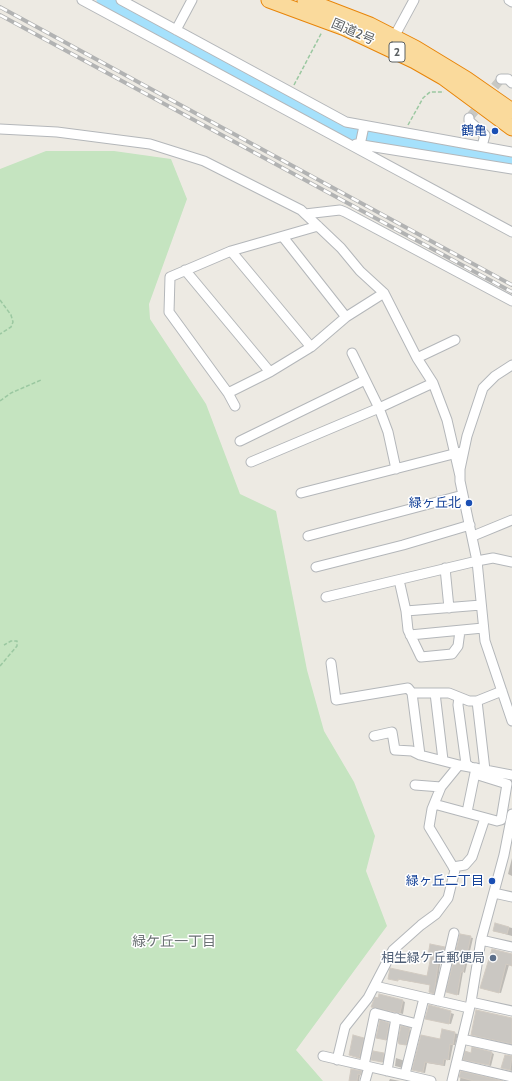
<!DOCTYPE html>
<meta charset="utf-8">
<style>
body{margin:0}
canvas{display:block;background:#edeae3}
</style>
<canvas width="512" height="1081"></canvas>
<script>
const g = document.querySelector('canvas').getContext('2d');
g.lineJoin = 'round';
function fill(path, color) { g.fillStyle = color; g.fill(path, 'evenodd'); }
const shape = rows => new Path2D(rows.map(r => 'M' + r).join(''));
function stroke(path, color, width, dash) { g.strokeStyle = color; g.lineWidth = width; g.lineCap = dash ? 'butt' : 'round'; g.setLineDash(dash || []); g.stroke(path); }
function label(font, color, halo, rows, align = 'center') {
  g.font = font + ' Cabin,"Noto Sans JP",sans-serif'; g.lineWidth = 3; g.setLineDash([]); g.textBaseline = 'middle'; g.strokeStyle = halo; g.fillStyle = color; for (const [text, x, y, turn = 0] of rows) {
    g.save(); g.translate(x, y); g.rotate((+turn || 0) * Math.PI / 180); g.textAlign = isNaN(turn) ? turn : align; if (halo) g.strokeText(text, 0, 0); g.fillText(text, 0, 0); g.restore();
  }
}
const green = shape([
 [46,151,114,151,171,159,187,199,149,304,150,319,206,404,240,494,276,511,307,670,324,731,354,782,375,836,366,871,387,926,296,1050,323,1081,0,1081,0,169]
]);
const shadow = shape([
 [512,858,512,876,508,874],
 [496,924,512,928,512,936,494,931],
 [461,935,473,938,465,973,463,972,459,995,447,992],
 [444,948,447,949,444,959,441,958,436,994,430,992,431,985,389,978,427,977,432,956],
 [512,955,512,966,509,965,501,993,483,989],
 [403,1001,405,1002,403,1014,373,1007],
 [429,1006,454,1014,451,1024,427,1019],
 [389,1024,391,1025,389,1041,377,1037],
 [402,1027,412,1031,409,1046,400,1043],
 [443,1031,458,1034,455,1045,453,1045,450,1060,446,1060,445,1066,427,1063,425,1073,416,1071,441,1040],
 [363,1038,366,1040,362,1059,352,1056],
 [492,1053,494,1054,491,1066,467,1060,471,1054],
 [384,1054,386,1055,385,1063,372,1059],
 [506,1056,512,1056,512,1071,502,1068],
 [396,1058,405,1061,403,1068,395,1066],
 [352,1070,364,1073,363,1075,360,1075,359,1081,350,1081],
 [461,1072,498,1081,460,1081],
 [390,1079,400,1081,389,1081]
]);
const river = shape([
 [104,0,354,135,503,158,512,161]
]);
const building = shape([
 [495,923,509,927,507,934,493,931,495,923],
 [460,934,471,936,463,972,461,972,457,995,446,992,460,934],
 [430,944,445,947,442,958,439,957,434,994,429,992,430,985,398,979,398,981,388,979,390,968,427,976,431,956,428,955,430,944],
 [492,949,512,954,512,966,506,964,499,993,480,988,492,949],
 [379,994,403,1000,400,1013,371,1007,375,997,378,998,379,994],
 [429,1005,451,1011,449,1024,425,1019,429,1005],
 [476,1010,512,1018,512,1044,471,1035,476,1010],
 [380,1020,389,1023,386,1040,376,1038,380,1020],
 [401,1026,410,1028,406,1045,399,1044,398,1041,401,1026],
 [442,1029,455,1032,453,1045,450,1044,448,1060,444,1059,443,1065,425,1062,423,1072,412,1070,421,1035,440,1039,442,1029],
 [353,1035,364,1038,359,1058,349,1055,353,1035],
 [472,1047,492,1052,489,1065,463,1060,465,1051,471,1053,472,1047],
 [373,1051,384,1053,382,1062,371,1060,373,1051],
 [505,1055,512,1056,510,1070,501,1068,505,1055],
 [351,1069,362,1071,361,1075,358,1074,357,1081,349,1081,351,1069],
 [461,1071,503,1081,474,1081,459,1077,461,1071]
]);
const minorTunnel = shape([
 [469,118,501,79]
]);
const path = shape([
 [294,85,322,32],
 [408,125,423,98,430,92,444,92],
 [0,300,11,315,13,322,11,327,0,334],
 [0,401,11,393,41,380],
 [0,666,17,646,17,641,11,641,4,645]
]);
const minor = shape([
 [82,0,512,232],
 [121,0,346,122,512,152],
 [509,0,512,2],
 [176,30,192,0],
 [394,37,414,0],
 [501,79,508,79,512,83],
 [469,118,469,121,485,135,482,146],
 [0,129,57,132,150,144,204,161,301,210,341,248,360,271,384,293,417,358,433,383,447,420,460,476],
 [356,144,512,169],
 [360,145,364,126],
 [305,214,340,210,345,212,512,301],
 [318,226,231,251,170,277,169,312,228,393,270,372,311,347,346,317,384,293],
 [283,237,346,317],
 [231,251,311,347],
 [185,270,270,372],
 [352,353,379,408,388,432,396,469],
 [417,358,455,340],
 [512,365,495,376,483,388,467,436,460,469,460,481,477,561,485,641,512,721],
 [228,393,235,406],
 [240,441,365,380],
 [251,462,379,408,433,383],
 [301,493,461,452],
 [308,536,463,495],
 [473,536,512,520],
 [316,567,403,545,470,525],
 [445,568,449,608],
 [399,580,406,611,408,630,421,657,452,654,458,646,460,631],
 [326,597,477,561,493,558,512,562],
 [406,611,481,605],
 [410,635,483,628],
 [331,663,336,700,408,688,412,693,449,693,469,701,477,701,502,691],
 [412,693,420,755],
 [435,693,443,760],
 [459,697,458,705,466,764,469,766],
 [477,701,485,770],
 [374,736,392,732,395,750,412,751,420,755,459,765,512,775],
 [415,785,441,787],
 [434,804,497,821,501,820,507,784,475,774],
 [467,812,476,768],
 [453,867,465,865,472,857,485,818],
 [494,893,512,897],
 [481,940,512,947],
 [375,986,469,1008],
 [438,1001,454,933],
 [471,1002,512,1011],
 [462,1039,512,1050],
 [323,1056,431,1081],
 [337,1060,345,1027,368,998,393,950,421,925,436,914,448,898,455,870,429,827,432,809,441,787,459,765],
 [456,1064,512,1077],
 [364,1065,375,1013,417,1024],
 [387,1071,396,1018],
 [405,1074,424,998],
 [365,1081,369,1067],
 [452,1081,471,1002,481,940,504,855,512,814]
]);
const trunk = shape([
 [269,0,345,28,415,61,443,77,512,128],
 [305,0,370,25,415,48,466,79,512,111]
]);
const rail = shape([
 [0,7,512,285],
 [0,15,512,292]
]);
const markers = [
 [495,131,4,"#1a4fb4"],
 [469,503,4,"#1a4fb4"],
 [492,881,4,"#1a4fb4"],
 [493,958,4,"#5c6f8a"]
];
const shields = [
 [397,52,16]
];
const shieldNames = [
 ["2",397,52]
];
const streetNames = [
 ["国道2号",353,32,23]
];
const transitNames = [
 ["鶴亀",487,131],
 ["緑ヶ丘北",461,503],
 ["緑ヶ丘二丁目",484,881]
];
const serviceNames = [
 ["相生緑ケ丘郵便局",485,958]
];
const neighbourhoodNames = [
 ["緑ケ丘一丁目",174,942]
];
fill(green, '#c5e4c0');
fill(shadow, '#0003');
stroke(river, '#a5e1fc', 15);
fill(building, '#cac7c2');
stroke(building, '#d2cbc2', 1);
stroke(minorTunnel, '#c8c8c3', 9, [9, 4.5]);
stroke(minor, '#b4b7ba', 11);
stroke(trunk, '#e88509', 17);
stroke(path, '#9bc8a1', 1.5, [4, 2]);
stroke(minor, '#fff', 9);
stroke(trunk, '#fada9c', 15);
stroke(rail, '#b2b3b3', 4);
stroke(rail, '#fff', 2.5, [8]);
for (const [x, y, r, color] of markers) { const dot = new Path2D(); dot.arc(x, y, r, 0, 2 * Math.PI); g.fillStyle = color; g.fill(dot); stroke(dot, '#fff', 1.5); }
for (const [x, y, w] of shields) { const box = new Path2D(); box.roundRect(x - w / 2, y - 10, w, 20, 3); g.fillStyle = '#fff'; g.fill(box); stroke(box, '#5b6063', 1); }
label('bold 12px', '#5b6063', null, shieldNames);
label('13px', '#5b6063', '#fff', streetNames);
label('13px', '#164399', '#fff', transitNames, 'right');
label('13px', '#4e5e75', '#fff', serviceNames, 'right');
label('14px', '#6c7275', '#fff', neighbourhoodNames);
</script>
